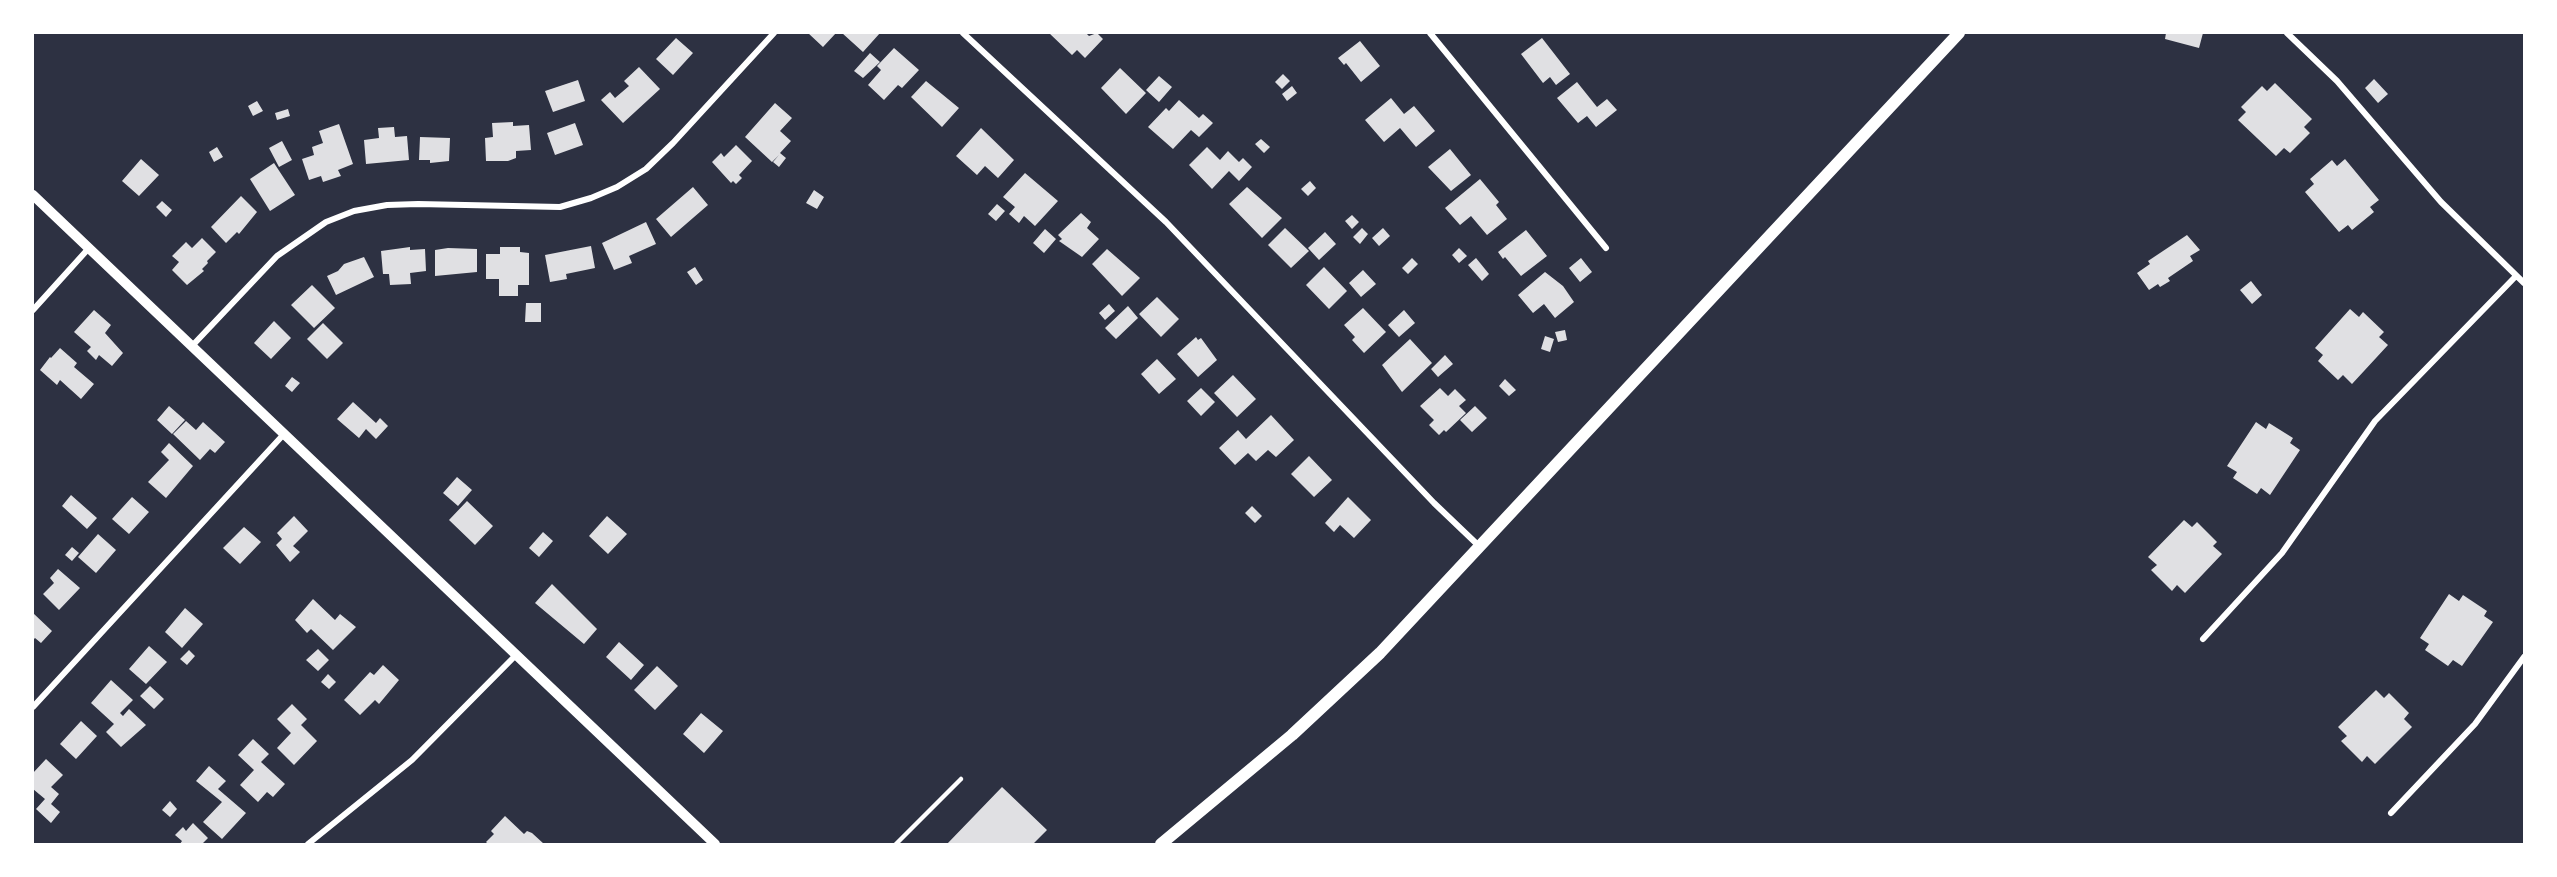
<!DOCTYPE html>
<style>
body{margin:0}
#map{position:relative;width:2557px;height:877px;overflow:hidden;background:#2d3142;font-family:"Open Sans",sans-serif}
canvas{display:block}
.frame{position:absolute;inset:0;border:34px solid #fff;pointer-events:none}
</style>
<div id="map">
<canvas width="2557" height="877"></canvas>
<div class="frame"></div>
</div>
<script>
const g = document.querySelector('canvas').getContext('2d');
g.lineJoin = 'round';
function fill(path, color) { g.fillStyle = color; g.fill(path, 'evenodd'); }
const shape = rows => new Path2D(rows.map(r => 'M' + r).join(''));
function stroke(path, color, width, dash) { g.strokeStyle = color; g.lineWidth = width; g.lineCap = dash ? 'butt' : 'round'; g.setLineDash(dash || []); g.stroke(path); }
const building = shape([
 [808,33,836,33,823,47],
 [842,33,880,33,863,52],
 [1049,33,1086,33,1089,36,1097,33,1103,39,1085,58,1077,50,1072,55],
 [2166,33,2203,33,2199,48,2165,39],
 [676,38,693,53,673,75,656,59],
 [1542,38,1570,74,1556,85,1550,77,1543,83,1521,54],
 [1360,41,1380,66,1361,82,1346,63,1344,65,1338,58],
 [894,48,919,70,902,88,898,85,884,100,868,85,881,70,877,66],
 [870,53,880,62,863,78,854,71],
 [639,67,660,89,623,123,601,100,610,92,615,98,629,86,624,81],
 [1120,68,1146,93,1126,114,1101,88],
 [1283,74,1290,81,1282,89,1275,82],
 [1159,76,1172,87,1159,102,1146,90],
 [2374,79,2388,94,2378,103,2365,88],
 [578,80,585,101,553,112,545,91],
 [926,81,959,108,942,127,911,97],
 [1577,82,1597,107,1607,99,1617,110,1596,127,1587,116,1578,123,1557,98],
 [2275,83,2312,119,2304,127,2310,133,2290,153,2284,148,2276,156,2238,120,2246,112,2241,107,2262,86,2267,91],
 [1292,86,1297,93,1287,101,1282,94],
 [1391,98,1404,114,1414,106,1435,131,1416,147,1400,128,1384,142,1365,120],
 [1179,100,1199,118,1203,114,1213,123,1199,137,1191,130,1173,149,1148,127,1166,108,1169,111],
 [257,101,263,111,253,116,248,106],
 [775,103,792,118,780,131,791,141,780,153,786,158,779,167,773,162,779,155,772,162,745,137],
 [288,109,290,116,277,120,275,113],
 [513,122,513,126,529,125,531,150,516,151,516,158,508,161,486,161,485,138,493,137,492,123],
 [575,123,583,145,555,155,547,133],
 [339,124,353,164,338,170,341,176,323,182,321,176,309,180,302,159,314,155,312,147,323,143,319,131],
 [394,127,395,137,407,136,409,160,366,164,364,140,379,138,378,128],
 [981,128,1014,160,998,178,985,166,977,175,956,156],
 [420,137,450,138,449,161,430,163,430,160,419,160],
 [1261,139,1270,147,1264,153,1255,144],
 [282,141,292,160,279,167,269,148],
 [736,145,752,161,739,175,742,178,736,184,733,181,731,183,712,162,721,153,724,157],
 [217,147,223,157,214,162,209,152],
 [1207,147,1220,160,1228,151,1239,162,1243,158,1252,167,1239,181,1229,171,1212,189,1189,165],
 [1450,149,1471,175,1451,191,1428,167],
 [141,159,159,175,139,196,122,181],
 [2345,159,2379,200,2370,207,2374,212,2352,230,2348,225,2339,232,2305,192,2314,184,2310,179,2332,160,2337,166],
 [274,163,295,195,270,211,250,179],
 [1025,173,1058,201,1035,226,1024,216,1019,223,1009,214,1015,207,1003,197],
 [1480,179,1499,202,1496,205,1507,219,1487,235,1471,216,1460,225,1445,208],
 [1310,181,1316,188,1308,196,1301,189],
 [693,187,708,205,671,237,656,219],
 [1247,187,1282,218,1262,238,1229,204],
 [814,190,824,197,817,209,806,203],
 [241,196,257,212,239,234,237,232,226,243,211,227],
 [162,201,172,210,166,217,156,207],
 [997,204,1005,211,996,221,988,214],
 [1081,213,1091,222,1087,228,1099,239,1082,257,1059,241,1062,239,1058,235],
 [1352,215,1359,222,1352,229,1345,221],
 [646,222,656,244,629,256,632,263,614,270,602,243],
 [1285,228,1309,251,1291,268,1268,245],
 [1362,228,1368,234,1360,244,1353,237],
 [1383,228,1390,236,1379,246,1372,238],
 [1045,229,1056,239,1044,253,1033,243],
 [1526,230,1547,256,1521,276,1505,257,1503,259,1498,252],
 [1325,232,1336,244,1319,260,1308,248],
 [2187,235,2200,250,2190,256,2193,261,2168,278,2170,281,2160,287,2158,284,2149,290,2137,273,2150,264,2148,261],
 [202,238,216,252,207,261,208,263,202,269,204,271,187,285,172,270,179,262,172,256,186,242,192,248],
 [591,246,595,268,566,274,567,279,550,282,545,255],
 [410,247,410,250,425,249,426,271,410,273,411,284,390,285,389,274,383,274,381,251],
 [500,247,520,247,520,252,529,253,529,285,518,285,518,296,499,296,499,279,486,279,486,254,500,254],
 [448,248,477,249,477,272,435,276,435,250],
 [1459,248,1467,256,1459,263,1452,255],
 [1107,249,1140,278,1122,296,1092,264],
 [364,257,374,277,336,295,327,276,338,271,344,264],
 [1412,258,1418,264,1408,274,1402,268],
 [1476,258,1489,274,1482,281,1468,265],
 [1581,258,1592,272,1580,282,1569,268],
 [695,267,703,280,696,285,687,272],
 [1324,267,1347,291,1329,309,1306,285],
 [1363,270,1376,284,1361,297,1349,283],
 [1545,272,1563,286,1574,302,1555,318,1544,304,1533,313,1518,295],
 [2251,281,2262,295,2252,304,2240,290],
 [312,285,335,308,314,328,291,305],
 [1157,297,1179,319,1161,337,1139,314],
 [526,303,541,303,541,322,525,322],
 [1109,304,1115,311,1105,320,1099,313],
 [1128,306,1138,318,1116,339,1105,328],
 [1363,308,1386,332,1364,353,1352,340,1355,337,1344,325],
 [2350,309,2359,317,2363,312,2384,332,2379,337,2388,345,2352,384,2343,375,2338,380,2318,361,2323,355,2315,348],
 [94,310,111,325,105,333,123,353,112,366,99,355,96,360,87,351,91,347,74,332],
 [1404,310,1415,323,1399,337,1388,325],
 [274,321,291,338,271,359,254,343],
 [323,323,343,343,327,359,307,339],
 [1565,330,1567,340,1558,342,1555,332],
 [1545,336,1554,339,1550,352,1541,349],
 [1196,337,1198,340,1201,338,1217,360,1198,377,1177,354],
 [1410,339,1432,363,1402,392,1382,365],
 [60,348,77,363,74,367,94,384,81,399,60,380,57,385,40,370,50,357,51,358],
 [1445,355,1453,364,1438,377,1431,369],
 [1157,359,1176,379,1159,394,1141,374],
 [1233,375,1256,399,1237,417,1214,393],
 [292,377,300,383,292,392,285,386],
 [1505,379,1516,390,1509,396,1499,386],
 [1201,388,1215,402,1201,416,1187,401],
 [1440,388,1448,396,1455,389,1466,400,1459,406,1466,413,1446,432,1444,430,1439,435,1429,425,1434,420,1420,406],
 [353,402,376,423,380,418,388,426,376,439,366,429,359,438,337,419],
 [169,406,185,420,172,434,157,420],
 [1475,406,1487,418,1472,432,1460,420],
 [1271,415,1294,440,1276,457,1268,450,1256,461,1248,453,1235,465,1219,448,1238,430,1246,439],
 [186,421,196,430,203,422,225,442,215,453,210,449,200,460,173,434],
 [2256,422,2266,429,2269,423,2293,438,2290,443,2300,450,2270,495,2261,488,2257,494,2233,478,2237,472,2227,466],
 [169,443,193,466,166,498,148,482,169,460,161,452],
 [1309,456,1332,480,1314,497,1291,474],
 [457,477,472,490,458,506,443,493],
 [71,495,97,518,87,529,62,506],
 [132,497,149,512,129,534,112,519],
 [1348,497,1371,520,1354,538,1340,525,1334,532,1325,523],
 [467,501,493,526,475,545,449,520],
 [1252,506,1262,516,1255,523,1245,513],
 [294,516,308,531,293,546,300,552,290,562,276,545,282,539,277,533],
 [607,516,627,534,608,554,589,536],
 [2184,520,2192,527,2197,522,2217,542,2213,546,2222,554,2185,593,2177,585,2172,591,2151,570,2157,565,2148,557],
 [244,527,261,542,240,564,223,548],
 [543,532,553,541,539,557,529,548],
 [98,534,116,550,96,573,78,557],
 [72,547,79,553,72,561,65,555],
 [58,569,80,588,59,610,43,594,54,583,50,578],
 [552,584,597,629,584,644,535,603],
 [2449,594,2459,601,2463,595,2487,611,2484,616,2493,622,2462,666,2453,660,2448,666,2425,650,2429,644,2420,638],
 [313,599,335,620,340,614,356,627,333,650,311,629,307,633,295,620],
 [185,608,203,624,182,648,165,632],
 [33,613,52,631,41,643,35,638,33,640],
 [619,642,644,665,631,680,606,657],
 [149,646,167,662,146,684,129,669],
 [318,649,329,660,318,671,306,660],
 [189,650,195,656,187,665,180,659],
 [383,665,399,680,379,704,375,700,360,715,344,700,370,672,374,675],
 [657,666,678,686,655,710,634,690],
 [328,674,336,682,329,689,321,682],
 [111,680,133,700,120,713,123,716,129,709,146,725,121,747,106,732,114,724,91,703],
 [150,686,164,699,154,709,140,696],
 [2376,690,2384,698,2389,693,2409,713,2404,719,2412,727,2375,764,2367,756,2362,762,2341,741,2347,736,2338,727],
 [292,704,307,719,301,725,317,741,294,765,277,748,291,733,277,719],
 [701,713,723,731,704,753,683,734],
 [81,721,97,736,76,759,60,744],
 [253,739,269,754,261,762,285,784,273,797,267,792,258,802,240,785,254,770,238,755],
 [46,759,63,775,51,787,59,794,51,804,60,812,51,823,36,809,45,799,33,789,33,773],
 [209,766,226,781,218,789,246,813,222,839,203,822,222,802,196,781],
 [1002,787,1047,830,1033,844,947,844],
 [170,801,177,809,170,817,162,810],
 [505,816,524,834,527,831,532,833,544,844,488,844,486,842,494,834,491,831],
 [193,823,208,838,202,844,180,844,182,841,175,835,183,827,186,831]
]);
const service = shape([
 [896,844,961,779]
]);
const minor = shape([
 [963,33,1166,222,1434,503,1479,546],
 [1430,33,1606,248],
 [2287,33,2337,81,2441,202,2524,283],
 [33,310,89,248],
 [192,346,277,256,326,222,354,211,387,205,418,204,560,207,591,198,617,187,646,169,673,143,774,33],
 [2203,639,2282,553,2375,421,2516,276],
 [33,707,284,434],
 [2391,813,2475,724,2524,657],
 [308,844,412,760,517,654]
]);
const tertiary = shape([
 [33,195,715,844]
]);
const secondary = shape([
 [1161,844,1292,735,1380,653,1959,33]
]);
fill(building, '#e0e0e3');
stroke(service, '#fff', 4.5);
stroke(minor, '#fff', 6);
stroke(tertiary, '#fff', 10);
stroke(secondary, '#fff', 12);
</script>
